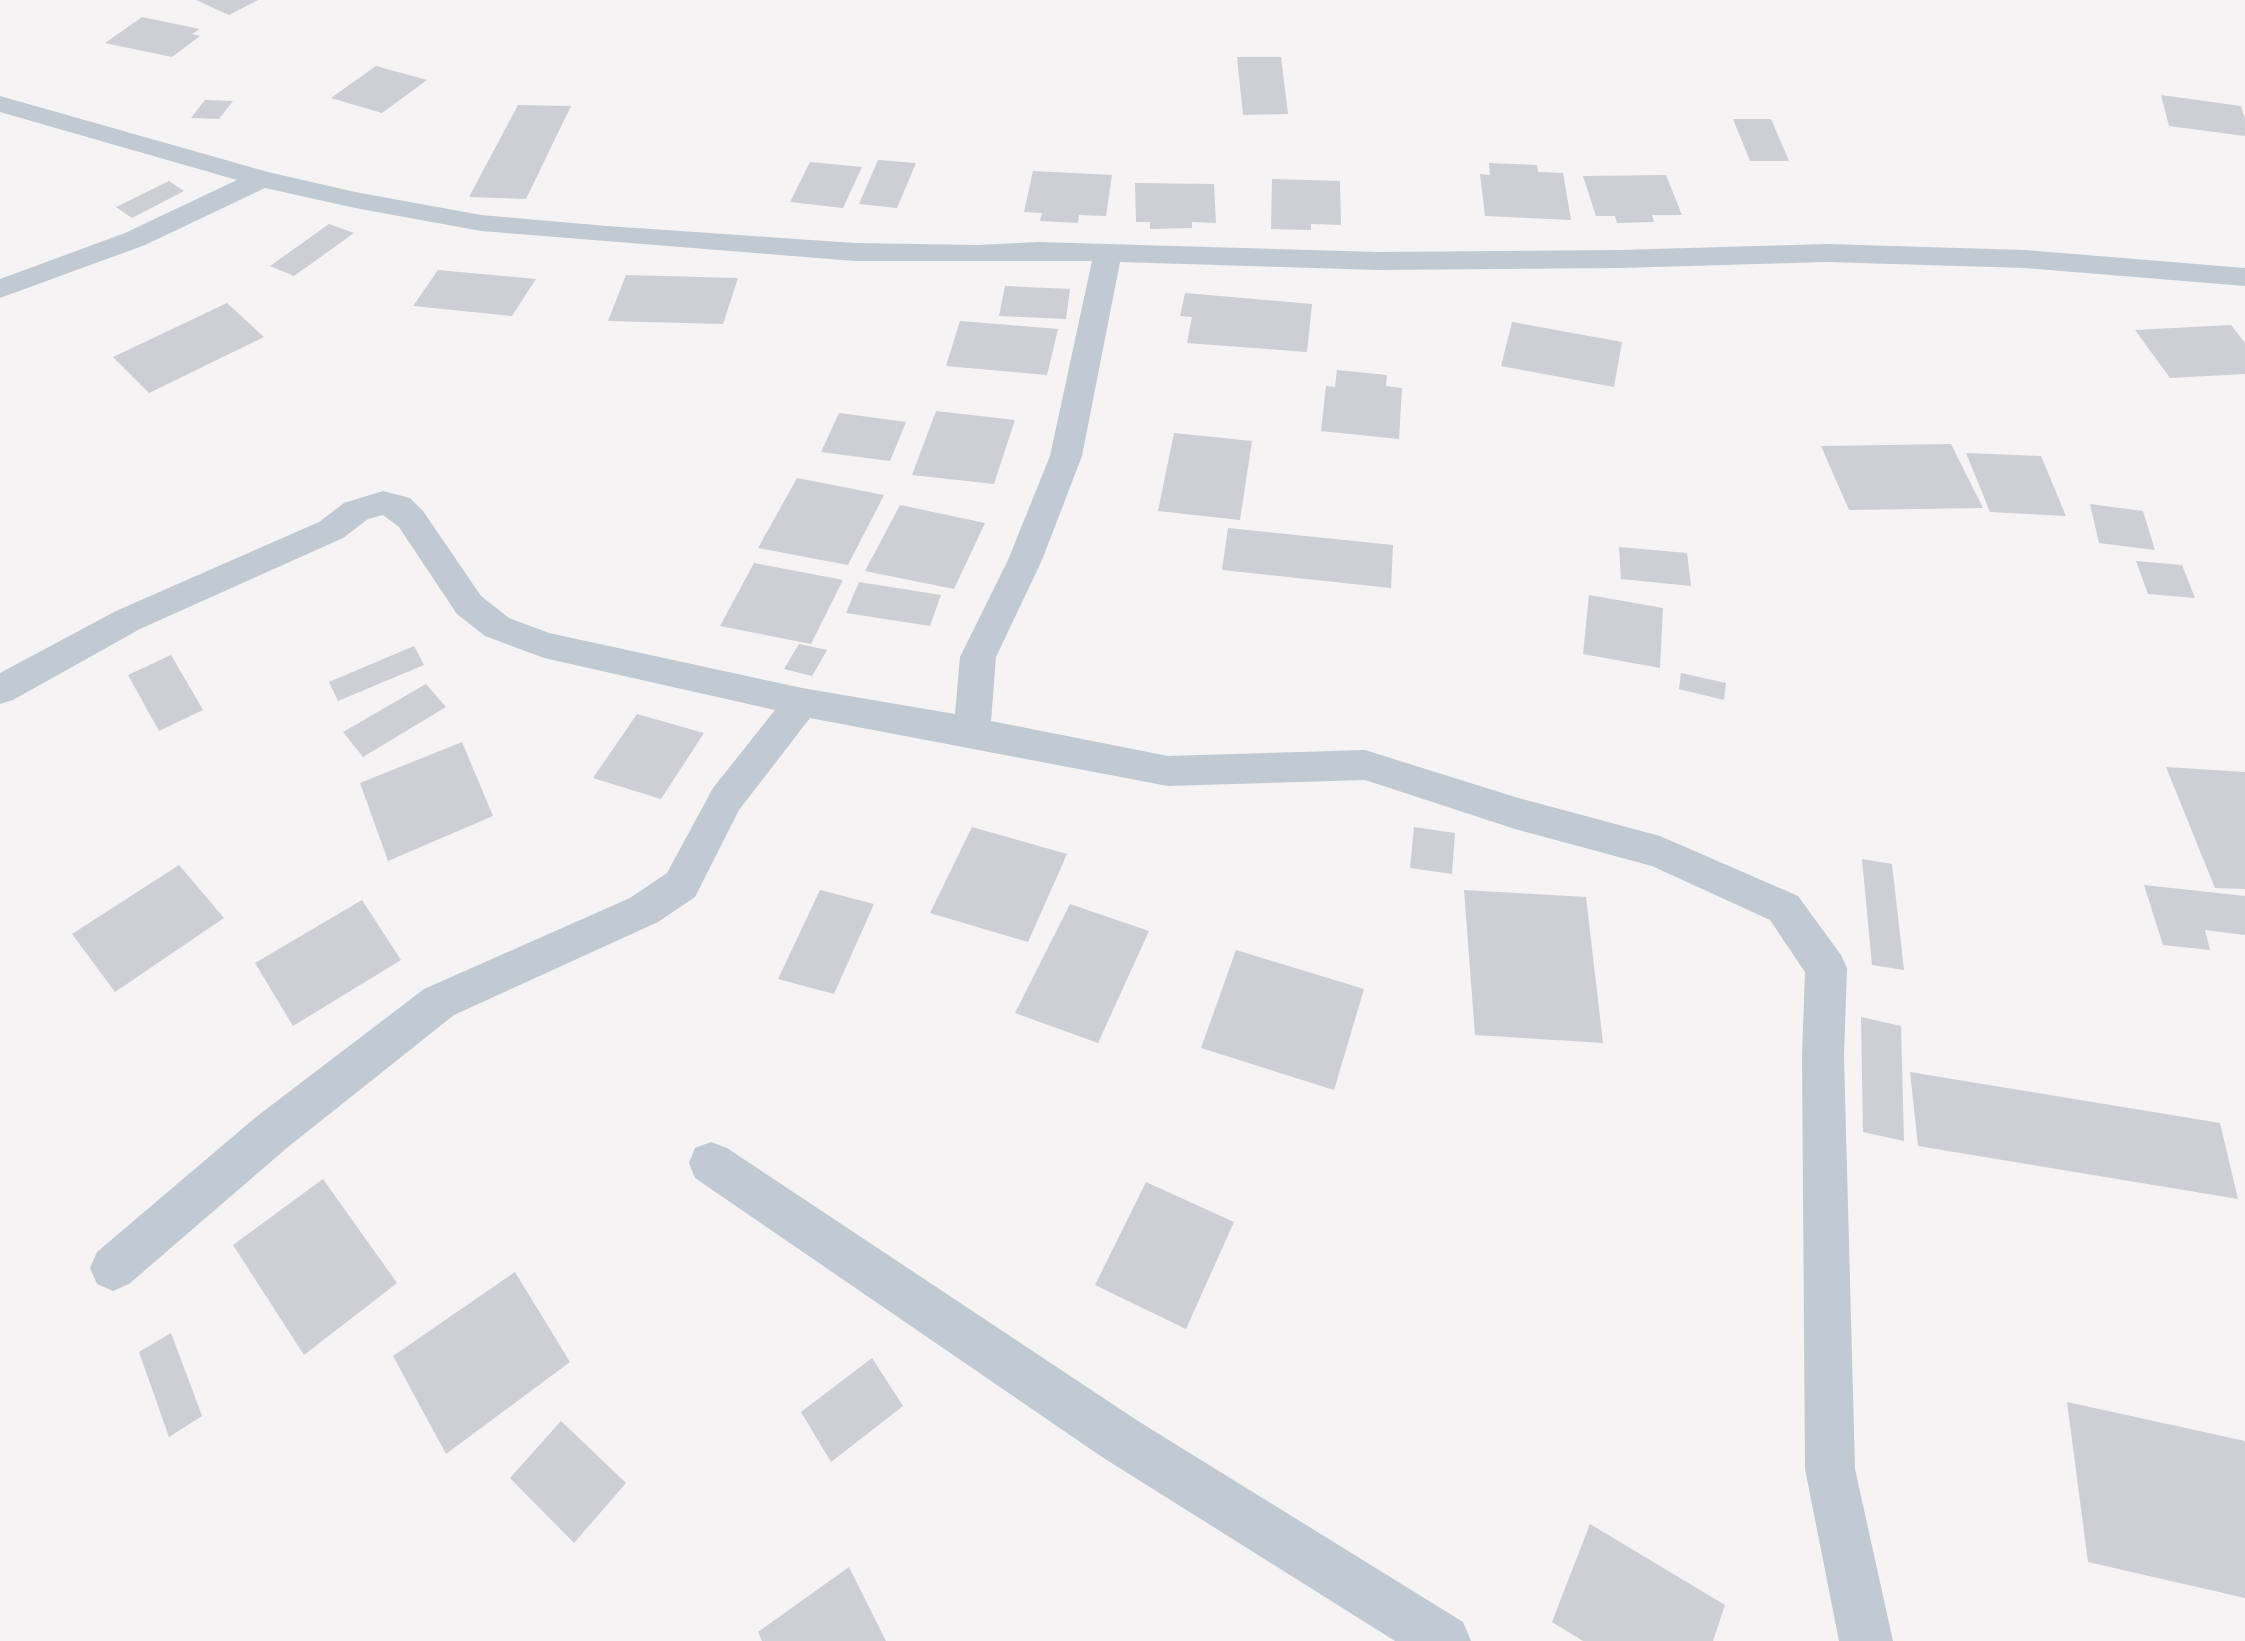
<!DOCTYPE html>
<style>
body{margin:0}
canvas{display:block;background:#f5f3f3}
</style>
<canvas width="2245" height="1641"></canvas>
<script>
const g = document.querySelector('canvas').getContext('2d');
g.lineJoin = 'round';
function fill(path, color) { g.fillStyle = color; g.fill(path, 'evenodd'); }
const shape = rows => new Path2D(rows.map(r => 'M' + r).join(''));
const building = shape([
 [196,0,258,0,229,15],
 [142,17,200,29,192,34,200,36,172,57,105,43],
 [1237,57,1281,57,1288,114,1243,115],
 [376,66,427,80,382,113,331,98],
 [2161,95,2241,106,2245,118,2245,136,2169,126],
 [205,100,233,101,219,119,191,118],
 [518,105,571,106,526,199,469,197],
 [1733,119,1771,119,1789,161,1750,161],
 [878,160,916,163,897,208,859,204],
 [810,162,862,167,843,208,790,202],
 [1489,163,1537,165,1538,172,1563,173,1571,220,1485,216,1480,174,1490,175],
 [1033,171,1112,175,1106,216,1079,215,1078,223,1040,221,1042,213,1024,212],
 [1666,175,1682,215,1652,215,1654,222,1617,223,1615,216,1596,216,1583,176],
 [1272,179,1340,181,1341,225,1311,224,1311,230,1271,229],
 [169,181,184,191,132,218,116,207],
 [1135,183,1214,184,1216,223,1192,222,1192,228,1150,229,1150,222,1136,222],
 [329,224,354,233,294,276,270,266],
 [438,270,536,279,512,316,413,306],
 [626,275,738,278,723,324,608,321],
 [1005,286,1070,289,1066,319,999,316],
 [1185,293,1312,304,1307,352,1187,343,1192,317,1180,316],
 [227,303,264,337,149,393,113,357],
 [960,321,1058,329,1047,375,946,366],
 [1512,322,1622,342,1614,387,1501,366],
 [2231,325,2245,343,2245,374,2170,378,2135,330],
 [1337,370,1387,375,1386,386,1402,388,1399,439,1321,431,1326,386,1335,387],
 [936,411,1015,420,994,484,912,475],
 [839,413,906,422,890,461,821,452],
 [1174,433,1252,441,1240,520,1158,511],
 [1951,444,1983,508,1849,510,1821,446],
 [1966,453,2041,456,2066,516,1990,512],
 [797,478,884,495,848,565,758,548],
 [2090,504,2143,511,2155,550,2099,543],
 [900,505,985,523,954,589,865,571],
 [1228,528,1393,545,1391,588,1222,570],
 [1619,547,1687,553,1691,586,1621,579],
 [2136,561,2182,565,2195,598,2148,594],
 [754,563,843,580,811,644,720,626],
 [859,582,941,595,930,626,846,613],
 [1589,595,1663,608,1660,668,1583,654],
 [799,644,827,650,812,676,784,669],
 [414,646,424,665,338,701,329,682],
 [171,655,203,710,159,731,128,675],
 [1681,673,1726,683,1724,700,1679,689],
 [426,684,446,707,363,757,343,732],
 [637,714,704,733,661,799,593,778],
 [462,742,493,816,388,861,360,783],
 [2166,767,2245,772,2245,889,2215,888],
 [972,827,1067,854,1028,942,930,913],
 [1414,827,1455,833,1452,874,1410,868],
 [1862,859,1892,864,1904,970,1872,965],
 [179,865,224,918,115,992,72,934],
 [2144,885,2245,896,2245,935,2205,930,2210,950,2163,945],
 [820,890,874,904,834,994,778,979],
 [1464,890,1586,897,1603,1043,1475,1035],
 [362,900,401,960,293,1026,255,963],
 [1070,904,1149,931,1098,1043,1015,1013],
 [1236,950,1364,989,1334,1090,1201,1048],
 [1861,1017,1901,1026,1904,1141,1863,1132],
 [1910,1072,2220,1123,2238,1199,1918,1146],
 [323,1179,397,1283,304,1355,233,1245],
 [1146,1182,1234,1222,1186,1329,1095,1285],
 [515,1272,570,1362,446,1454,393,1356],
 [171,1333,202,1416,169,1437,139,1352],
 [872,1358,903,1406,831,1462,801,1412],
 [2067,1402,2245,1441,2245,1598,2088,1562],
 [561,1421,626,1483,574,1543,510,1478],
 [1590,1524,1725,1605,1713,1641,1583,1641,1552,1622],
 [849,1567,886,1641,762,1641,758,1632]
]);
const street = shape([
 [0,96,268,172,355,192,481,215,607,226,855,243,978,245,1039,242,1378,252,1619,250,1827,244,2025,250,2245,268,2245,286,2025,268,1827,262,1619,268,1378,270,1120,262,1082,456,1042,560,996,657,991,721,1168,756,1365,750,1515,797,1660,836,1798,896,1841,955,1847,968,1844,1056,1855,1469,1893,1641,1839,1641,1805,1469,1802,1056,1805,972,1770,920,1652,866,1515,829,1365,780,1168,786,810,718,739,810,695,897,658,922,454,1015,288,1147,129,1284,113,1291,97,1284,90,1268,97,1252,256,1117,424,989,630,898,667,873,713,788,775,710,544,658,485,636,457,614,399,527,383,515,368,519,343,538,140,629,13,700,0,704,0,673,116,611,319,522,344,503,383,491,410,498,423,511,481,596,509,618,549,633,802,688,955,714,960,657,1008,560,1050,456,1092,261,855,261,481,231,355,208,265,188,145,245,0,298,0,279,125,233,237,180,0,112,0,96],
 [711,1142,727,1148,1138,1421,1463,1622,1471,1641,1395,1641,1102,1457,695,1178,689,1163,695,1148,711,1142]
]);
fill(building, '#cdcfd5');
fill(street, '#c1cad2');
</script>
